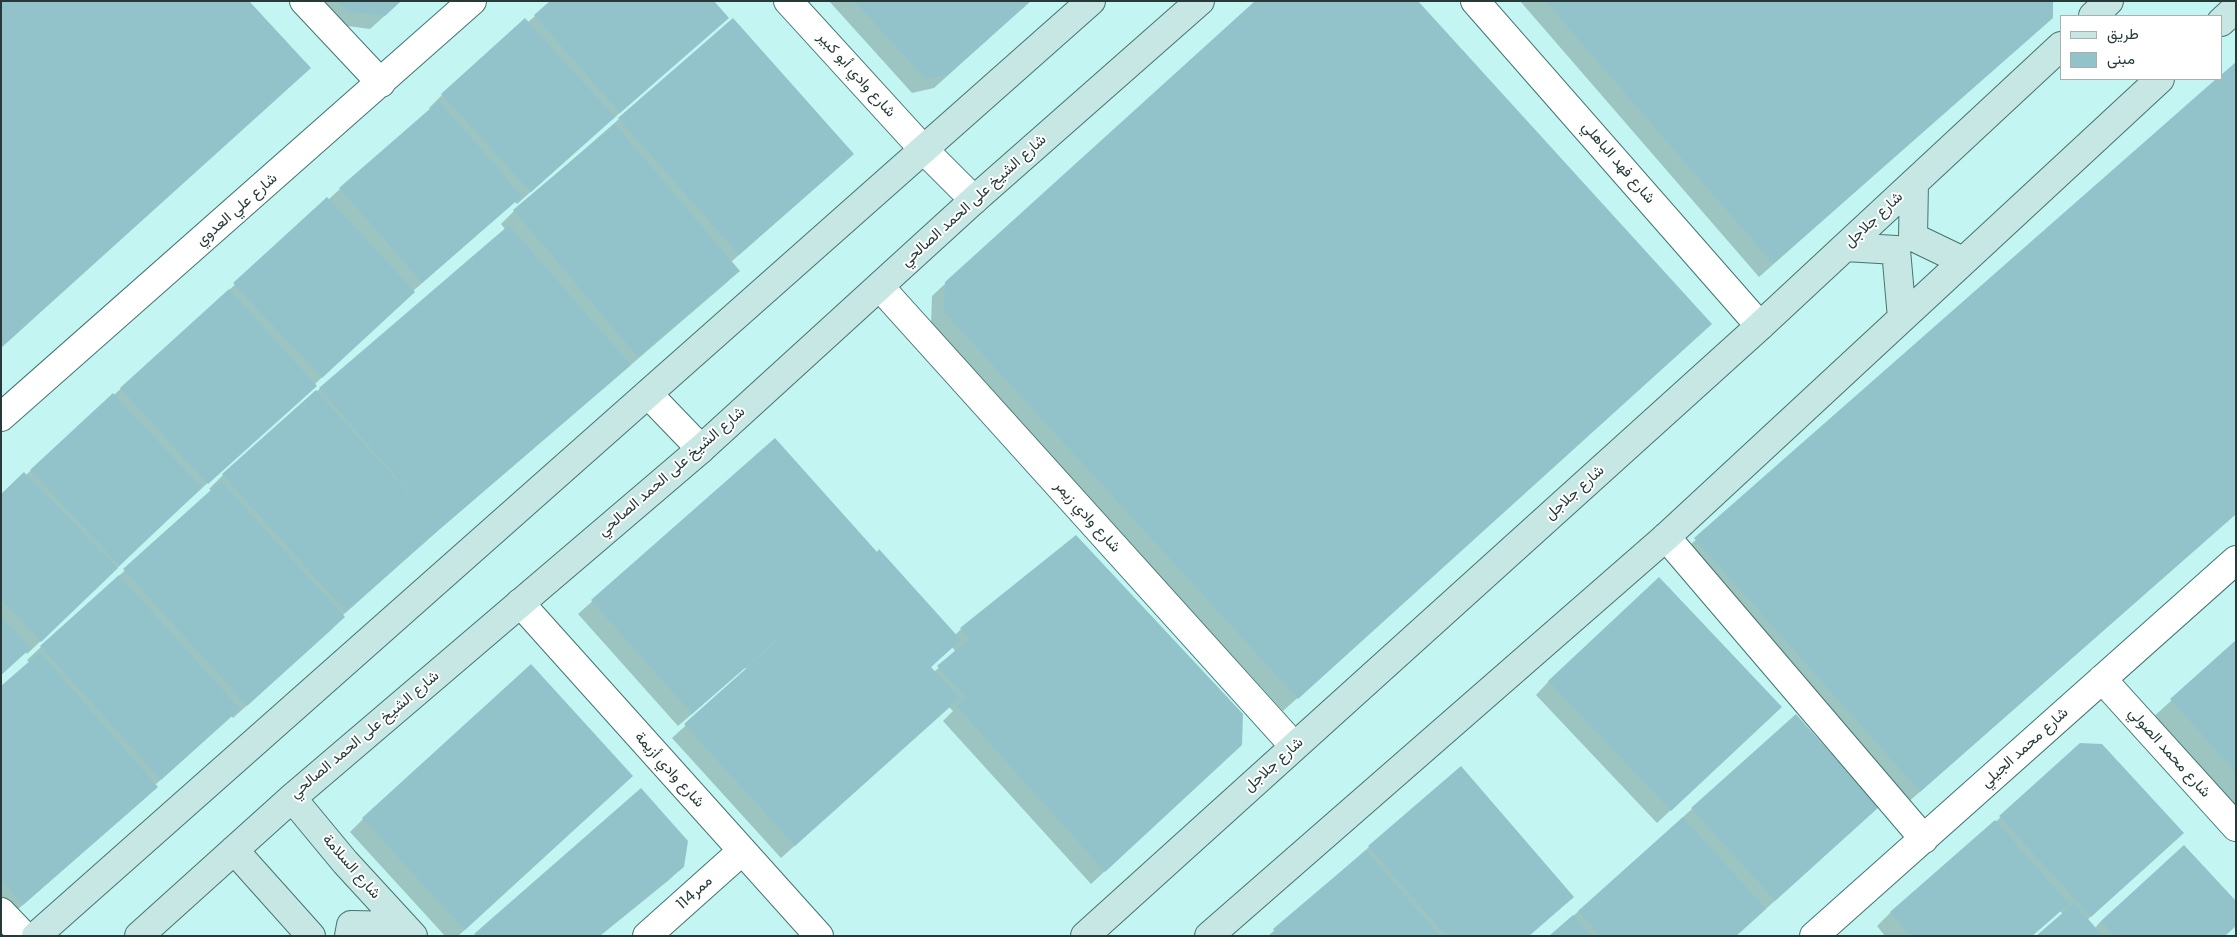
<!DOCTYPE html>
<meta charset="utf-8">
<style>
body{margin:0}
#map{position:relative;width:2237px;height:937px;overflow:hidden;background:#c3f6f2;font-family:Poppins,Vazirmatn,sans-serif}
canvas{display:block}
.frame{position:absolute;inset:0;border:2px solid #263b39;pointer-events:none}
.legend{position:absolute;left:2060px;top:15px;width:162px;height:65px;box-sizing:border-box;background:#fff;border:1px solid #a8b1b0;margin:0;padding:6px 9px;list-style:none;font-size:15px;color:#263b39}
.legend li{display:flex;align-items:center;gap:10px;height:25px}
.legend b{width:25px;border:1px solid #a8b1b0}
</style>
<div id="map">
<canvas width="2237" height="937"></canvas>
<div class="frame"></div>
<ul class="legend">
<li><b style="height:6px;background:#c7e7e5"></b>طريق</li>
<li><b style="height:14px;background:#92c3cb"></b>مبنى</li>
</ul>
</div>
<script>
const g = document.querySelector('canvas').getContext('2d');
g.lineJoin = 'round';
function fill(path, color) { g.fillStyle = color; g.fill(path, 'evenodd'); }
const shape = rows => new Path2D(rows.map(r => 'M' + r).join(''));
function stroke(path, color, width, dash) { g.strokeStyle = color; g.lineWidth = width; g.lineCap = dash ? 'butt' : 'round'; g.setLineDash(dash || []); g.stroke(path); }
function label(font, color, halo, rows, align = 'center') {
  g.font = font + ' Poppins,Vazirmatn,sans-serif'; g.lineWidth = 4; g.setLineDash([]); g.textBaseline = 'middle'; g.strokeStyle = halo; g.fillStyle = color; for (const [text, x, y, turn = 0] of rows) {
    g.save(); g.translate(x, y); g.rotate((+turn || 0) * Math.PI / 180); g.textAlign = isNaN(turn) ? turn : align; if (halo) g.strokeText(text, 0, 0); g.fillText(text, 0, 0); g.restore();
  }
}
const shadow = shape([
 [313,1,401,1,370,29,333,24],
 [829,1,1030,1,934,88,912,93],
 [1520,1,2052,1,2052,18,1759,277],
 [535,16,727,18,517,204,515,202,413,291,314,385,302,399,193,496,27,654,26,652,1,675,1,495,26,475,340,189,430,109,429,108,442,95],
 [2236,63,2236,514,1906,804,1682,552,2218,79,2221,79],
 [619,119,839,167,731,262,738,271,725,284,426,541,342,616,343,617,330,631,233,718,231,716,155,785,156,787,143,800,9,917,1,909,1,688,30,663,27,660,41,647,212,491,209,489,223,475,316,392,505,229,501,224,514,211],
 [946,283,1710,324,1283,711,931,325,932,296],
 [775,439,876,554,955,635,961,629,1227,758,1091,884,943,721,953,711,949,707,781,858,672,738,747,670,745,668,678,726,578,614],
 [952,647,956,652,934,672,930,668],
 [2236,642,2236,813,2151,719],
 [1549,681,1767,720,1657,823,1536,695],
 [2080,744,2169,846,2087,920,2095,928,2101,921,2225,936,2038,936,2063,914,2060,911,2032,936,1885,936,1877,926,1890,913,1990,827],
 [618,789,458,936,445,936,350,832,363,819],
 [641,790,683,866,669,880,600,936,474,936],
 [1692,809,1864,820,1736,936,1551,936],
 [1369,847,1529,936,1268,936]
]);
const building = shape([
 [1,1,249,1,311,68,1,348],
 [338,1,401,1,385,16,347,11],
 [550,1,714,1,729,18,620,113,534,15],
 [854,1,1031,1,948,75,926,80],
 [1255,1,1418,1,1712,324,1298,699,943,311,945,282],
 [1545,1,2053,1,2053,18,1773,264],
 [525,18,615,117,531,192,441,94],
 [733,18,854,154,739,255,618,118],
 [2236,62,2236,514,1920,792,1694,538,2216,79,2221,79,2221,75],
 [439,101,522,196,422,283,339,188],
 [615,124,740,271,638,357,513,210],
 [327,197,415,292,322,378,233,283],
 [509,225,631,365,441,528,346,612,222,474,316,390,434,521,319,388],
 [229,289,317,386,208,484,120,388],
 [113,393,202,488,119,565,30,470],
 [775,438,877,552,879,549,961,640,931,667,960,698,795,846,684,724,854,572,692,714,591,600],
 [24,472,118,568,41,642,1,600,1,494],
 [221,481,345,617,247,706,123,569],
 [1076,535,1243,714,1242,745,1105,872,956,706,966,698,937,666,969,639,960,628],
 [119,575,240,709,161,780,40,646],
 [1659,577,1782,707,1671,811,1548,681],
 [1,616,31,648,1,675],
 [2236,640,2236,773,2170,699],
 [40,652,158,787,23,905,1,880,1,686],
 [531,664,633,776,465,930,362,818],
 [1796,714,1879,807,1775,901,1691,808],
 [2080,743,2102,744,2184,833,2091,917,1999,816],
 [1461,766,1574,897,1529,936,1446,936,1368,846],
 [641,788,688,841,684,867,599,936,476,936,474,934],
 [1683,817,1766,909,1736,936,1600,936,1578,911],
 [1995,820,2069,904,2032,936,1910,936,1890,912],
 [2184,845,2236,901,2236,926,2225,936,2114,936,2101,921],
 [1366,850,1440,936,1279,936,1273,929],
 [2074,903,2103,936,2036,936],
 [1573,915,1592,936,1549,936]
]);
const street = shape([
 [304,1,381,83],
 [788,1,924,150,974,200],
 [1475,1,1760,326],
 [880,287,1294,746],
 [648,394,701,449],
 [1,417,472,1],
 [1666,537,1924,839],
 [520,603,819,936],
 [2102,679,2236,827],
 [1,912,24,936],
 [647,936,742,851],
 [1814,936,2236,560]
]);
const secondary = shape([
 [2093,16,2109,1],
 [2221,22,2236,8],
 [1914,183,1913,237,1963,261],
 [1845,247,1896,250,1902,318],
 [292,798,345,862,413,936],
 [234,850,311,936],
 [36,936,1091,1],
 [139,936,292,798,701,449,974,200,1200,1],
 [349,936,351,925,404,926],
 [1085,936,1760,326,2061,46],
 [1209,936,1666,537,2160,79]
]);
const streetNames = [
 ["شارع وادي أبو كبير",856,75,48],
 ["شارع فهد الباهلي",1618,163,49],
 ["شارع الشيخ على الحمد الصالحي",974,201,-42],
 ["شارع علي العدوي",237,210,-41],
 ["شارع جلاجل",1874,220,-43],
 ["شارع الشيخ على الحمد الصالحي",672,472,-41],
 ["شارع جلاجل",1575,493,-42],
 ["شارع وادي زيمر",1087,517,48],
 ["شارع الشيخ على الحمد الصالحي",365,735,-40],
 ["شارع محمد الجيلي",2025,748,-42],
 ["شارع محمد الصولي",2169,753,48],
 ["شارع جلاجل",1274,765,-42],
 ["شارع وادي أزيمة",669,770,48],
 ["شارع السلامة",351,867,49],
 ["ممر114",695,893,-42]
];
fill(shadow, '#0003');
fill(building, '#92c3cb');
stroke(street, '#457470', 30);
stroke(secondary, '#457470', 30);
stroke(street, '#fff', 28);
stroke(secondary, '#c7e7e5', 28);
label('15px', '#263b39', '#fff', streetNames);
</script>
